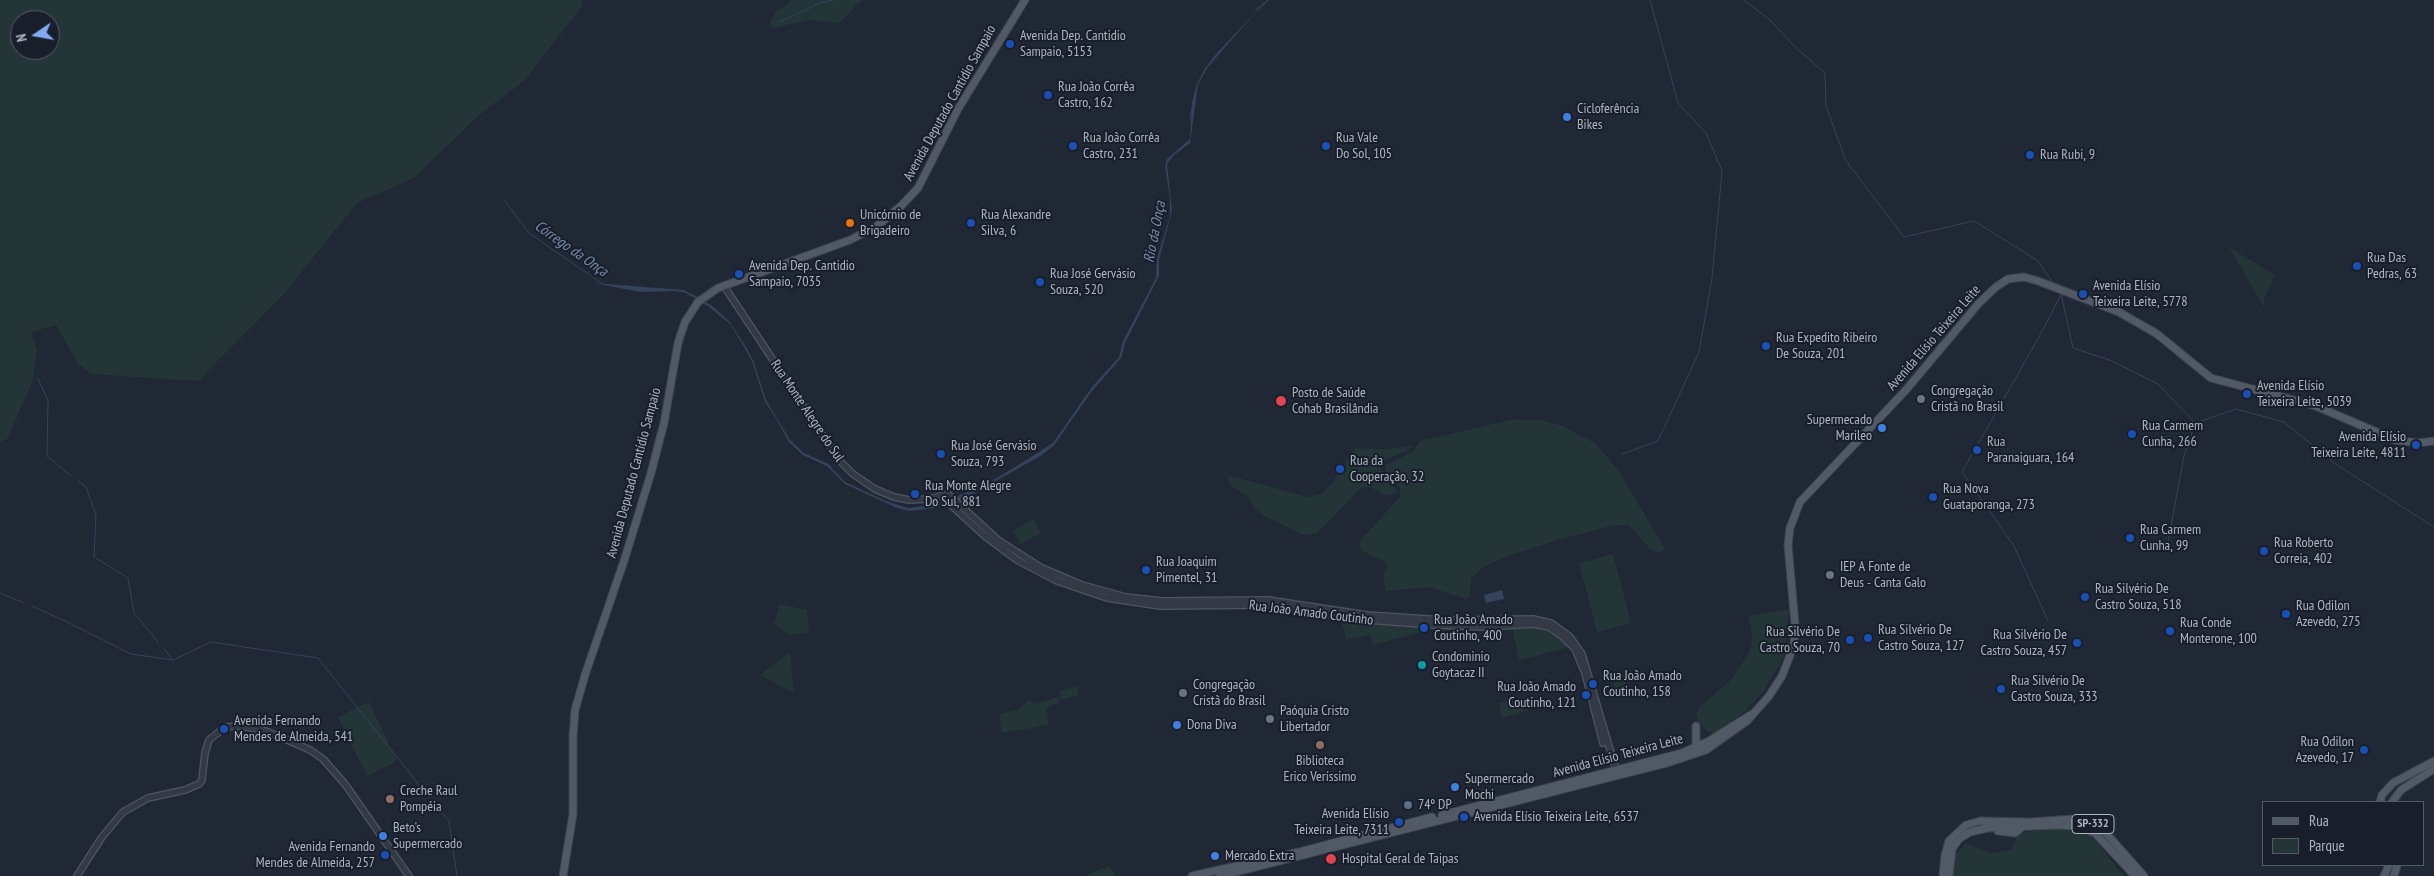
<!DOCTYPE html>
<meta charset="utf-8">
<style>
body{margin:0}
#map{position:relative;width:2434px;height:876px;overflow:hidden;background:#202835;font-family:"PT Sans Narrow",sans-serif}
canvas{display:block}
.legend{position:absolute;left:2262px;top:801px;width:162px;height:65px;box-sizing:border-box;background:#191f2a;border:1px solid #545b67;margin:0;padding:6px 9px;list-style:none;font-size:15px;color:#adb5c3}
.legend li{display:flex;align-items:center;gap:10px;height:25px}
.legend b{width:25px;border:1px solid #545b67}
.north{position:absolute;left:10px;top:10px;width:50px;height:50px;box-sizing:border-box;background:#191f2a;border:1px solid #545b67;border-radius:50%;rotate:258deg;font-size:14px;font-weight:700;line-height:20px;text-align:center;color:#adb5c3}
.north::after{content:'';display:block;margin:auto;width:18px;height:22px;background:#82aaf3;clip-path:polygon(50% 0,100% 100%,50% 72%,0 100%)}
</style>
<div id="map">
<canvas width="2434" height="876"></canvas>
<ul class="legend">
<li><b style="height:6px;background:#515966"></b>Rua</li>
<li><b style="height:14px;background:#233537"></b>Parque</li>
</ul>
<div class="north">N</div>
</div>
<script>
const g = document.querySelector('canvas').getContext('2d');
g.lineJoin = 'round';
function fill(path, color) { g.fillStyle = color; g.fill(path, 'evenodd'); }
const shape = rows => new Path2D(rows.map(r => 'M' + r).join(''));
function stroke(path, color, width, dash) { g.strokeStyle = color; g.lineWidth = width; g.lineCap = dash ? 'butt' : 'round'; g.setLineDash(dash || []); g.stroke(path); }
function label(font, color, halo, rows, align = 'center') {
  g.font = font + ' "PT Sans Narrow",sans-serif'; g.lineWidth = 4; g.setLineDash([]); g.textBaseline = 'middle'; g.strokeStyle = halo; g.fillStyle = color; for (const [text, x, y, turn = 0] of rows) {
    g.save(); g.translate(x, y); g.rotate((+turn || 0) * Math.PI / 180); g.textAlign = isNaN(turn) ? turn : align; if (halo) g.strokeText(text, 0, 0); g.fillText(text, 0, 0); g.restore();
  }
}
const green = shape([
 [0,0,582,0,583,5,524,81,478,116,414,178,357,203,283,295,198,381,91,374,78,364,56,325,31,332,37,352,32,383,7,439,0,442],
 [20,20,50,20,50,50,20,50],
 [792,0,863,0,857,4,845,18,837,23,809,20,773,28,770,24,771,20,776,12],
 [2229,247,2275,275,2264,299,2265,309],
 [1515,419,1540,420,1563,426,1595,443,1618,470,1665,549,1659,553,1652,551,1629,525,1614,525,1558,540,1508,556,1483,567,1471,578,1470,596,1466,599,1429,587,1386,591,1383,577,1387,567,1385,562,1361,550,1359,542,1400,497,1400,488,1386,473,1385,465,1412,452,1420,441],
 [1413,445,1407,451,1387,459,1380,467,1384,475,1396,489,1397,494,1383,495,1371,487,1361,488,1316,534,1304,535,1264,516,1253,507,1249,497,1231,486,1227,475,1308,497,1321,494,1332,483,1355,448,1386,449],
 [1033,519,1041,533,1021,544,1013,531],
 [1613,554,1631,623,1597,632,1579,563],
 [780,604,807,610,809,633,789,635,774,623],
 [1789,609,1785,653,1765,690,1745,711,1715,734,1705,730,1698,721,1696,713,1699,707,1729,682,1746,658,1751,647,1752,634,1748,616],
 [1340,614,1444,626,1373,645,1370,635,1346,640],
 [1511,623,1539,624,1574,646,1519,660],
 [790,652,794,693,760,675],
 [1624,675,1627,691,1616,694,1612,677],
 [1077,686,1079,695,1061,700,1059,691],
 [1058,697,1059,703,1046,708,1049,725,1002,733,999,714,1017,710,1029,700,1034,704],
 [1525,697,1528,711,1502,718,1499,703],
 [369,702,397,761,367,776,338,717],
 [2050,828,2079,830,2093,838,2124,876,1953,876,1953,856,1966,844,1992,853,2012,850,2018,834],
 [1110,866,1115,876,1085,876,1096,871]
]);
const water = shape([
 [1267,0,1269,0,1254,14,1208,67,1198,84,1190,143,1174,155,1167,164,1172,210,1159,260,1159,276,1125,343,1121,358,1092,391,1054,445,1042,455,971,495,935,508,910,511,897,508,845,484,827,466,803,455,789,442,776,418,765,402,752,361,731,325,708,306,686,293,675,291,640,292,594,283,684,290,711,305,729,321,746,347,753,360,766,400,790,440,804,453,828,464,845,482,886,501,908,508,934,505,960,495,995,480,1053,443,1092,387,1119,357,1123,341,1156,278,1157,258,1170,216,1170,198,1165,166,1167,159,1190,139,1192,102,1197,84,1204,70,1216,54],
 [1502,590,1504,599,1486,603,1484,595]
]);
const stream = shape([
 [1744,0,1771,21,1795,47,1825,73,1826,106,1846,161,1904,237,1974,221,2037,260,2054,284],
 [1256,10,1264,3],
 [779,22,820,3,834,0],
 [1190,119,1192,108],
 [505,201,529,233,604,285],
 [685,292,699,298],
 [2061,293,2073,348,2112,361,2158,384,2195,423,2236,409,2284,422,2334,463,2434,527],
 [1141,310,1146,300],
 [38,379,48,400,47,456,71,476],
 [1094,385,1102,377],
 [1622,454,1658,441,1699,352,1712,278,1722,171,1706,133,1678,103,1650,0],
 [821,462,828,464,832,469],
 [1015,468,1024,462],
 [78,481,86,487,96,515,94,557,128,578,134,613,158,642],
 [991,482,1011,470],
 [2168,542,2184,456,2195,424],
 [0,593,24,603],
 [32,606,63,620,131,654,173,660,211,642,318,658,428,796],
 [2048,621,2014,546,1962,472,2039,337,2061,295],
 [164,649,173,660],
 [433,802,449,821,457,876]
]);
const minor = shape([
 [724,286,840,461,853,474,875,489,894,497,909,500,929,499,948,494,998,540,1042,568,1082,585,1126,597,1162,601,1268,600,1367,615,1443,620,1533,619,1551,623,1570,637,1582,654,1616,770],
 [942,497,986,537,1017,560,1057,581,1107,598,1160,606,1266,605,1367,620,1434,625,1485,627,1533,624,1549,627,1562,636,1575,649,1585,673,1603,743],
 [77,876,102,837,123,812,148,798,185,790,199,784,202,780,205,753,209,740,225,727,240,726,263,730,283,738,310,750,323,759,345,784,409,876]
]);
const major = shape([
 [1696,726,1696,747],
 [2380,802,2382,795,2393,783,2434,761],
 [2392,802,2401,790,2434,769],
 [1442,815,1682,753,1709,741,1752,714],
 [1998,831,2015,833,2022,827],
 [563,876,573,814,573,736,575,710,585,675,625,558,651,473,664,423,678,343,685,322,698,302,718,288,850,240,877,226,902,205,918,188,958,109,1025,0],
 [1192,876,1299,852,1432,817],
 [1220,876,1667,763,1706,750,1747,721,1769,696,1782,676,1794,645,1795,624,1788,545,1790,528,1800,502,1905,391,1979,303,1996,287,2008,279,2024,277,2038,281,2119,312,2157,334,2211,378,2316,406,2395,440,2418,443,2434,441],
 [1943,876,1945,855,1949,841,1966,825,1980,821,2031,822,2073,819,2086,821,2105,832,2144,876],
 [1949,876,1952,849,1959,839,1970,832,1987,828,2057,825,2076,826,2095,833,2135,876],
 [2384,876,2389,865],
 [2394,876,2397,865]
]);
const markers = [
 [1010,44,5,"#1a4fb4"],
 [1048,95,5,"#1a4fb4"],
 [1567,117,5,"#3f7fe0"],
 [1073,146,5,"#1a4fb4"],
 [1326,146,5,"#1a4fb4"],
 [2030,155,5,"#1a4fb4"],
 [850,223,5,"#e8710a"],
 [971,223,5,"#1a4fb4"],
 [2357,266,5,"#1a4fb4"],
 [739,274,5,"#1a4fb4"],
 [1040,282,5,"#1a4fb4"],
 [2083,294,5,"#1a4fb4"],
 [1766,346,5,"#1a4fb4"],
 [2247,394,5,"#1a4fb4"],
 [1921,399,5,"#6b7280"],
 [1281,401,6,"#e0444e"],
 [1882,428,5,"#3f7fe0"],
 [2132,434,5,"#1a4fb4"],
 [2416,445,5,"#1a4fb4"],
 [1977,450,5,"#1a4fb4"],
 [941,454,5,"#1a4fb4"],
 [1340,469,5,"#1a4fb4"],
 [915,494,5,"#1a4fb4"],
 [1933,497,5,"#1a4fb4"],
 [2130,538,5,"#1a4fb4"],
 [2264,551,5,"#1a4fb4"],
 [1146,570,5,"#1a4fb4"],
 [1830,575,5,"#6b7280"],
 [2085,597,5,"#1a4fb4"],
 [2286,614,5,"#1a4fb4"],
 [1424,628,5,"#1a4fb4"],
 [2170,631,5,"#1a4fb4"],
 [1868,638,5,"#1a4fb4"],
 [1850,640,5,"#1a4fb4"],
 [2077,643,5,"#1a4fb4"],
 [1422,665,5,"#0f9aa8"],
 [1593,684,5,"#1a4fb4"],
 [2001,689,5,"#1a4fb4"],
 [1183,693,5,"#6b7280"],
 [1586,695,5,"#1a4fb4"],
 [1270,719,5,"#6b7280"],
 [1177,725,5,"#3f7fe0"],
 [224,729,5,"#1a4fb4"],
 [1320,745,5,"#8d6e63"],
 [2364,750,5,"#1a4fb4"],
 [1455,787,5,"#3f7fe0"],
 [390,799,5,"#8d6e63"],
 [1408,805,5,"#5c6f8a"],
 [1464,817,5,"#1a4fb4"],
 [1399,822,5,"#1a4fb4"],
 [383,836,5,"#3f7fe0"],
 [385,855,5,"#1a4fb4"],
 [1215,856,5,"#3f7fe0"],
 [1331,859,6,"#e0444e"]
];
const shields = [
 [2093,824,42]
];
const shieldNames = [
 ["SP-332",2093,824]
];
const poiNames = [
 ["Avenida Dep. Cantidio",1020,36],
 ["Sampaio, 5153",1020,52],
 ["Rua João Corrêa",1058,87],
 ["Castro, 162",1058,103],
 ["Cicloferência",1577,109],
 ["Bikes",1577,125],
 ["Rua João Corrêa",1083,138],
 ["Castro, 231",1083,154],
 ["Rua Vale",1336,138],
 ["Do Sol, 105",1336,154],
 ["Rua Rubi, 9",2040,155],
 ["Unicórnio de",860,215],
 ["Brigadeiro",860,231],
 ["Rua Alexandre",981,215],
 ["Silva, 6",981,231],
 ["Rua Das",2367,258],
 ["Pedras, 63",2367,274],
 ["Avenida Dep. Cantidio",749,266],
 ["Sampaio, 7035",749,282],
 ["Rua José Gervásio",1050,274],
 ["Souza, 520",1050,290],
 ["Avenida Elísio",2093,286],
 ["Teixeira Leite, 5778",2093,302],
 ["Rua Expedito Ribeiro",1776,338],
 ["De Souza, 201",1776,354],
 ["Avenida Elísio",2257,386],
 ["Teixeira Leite, 5039",2257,402],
 ["Congregação",1931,391],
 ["Cristã no Brasil",1931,407],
 ["Posto de Saúde",1292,393],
 ["Cohab Brasilândia",1292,409],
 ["Supermecado",1872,420,"right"],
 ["Marileo",1872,436,"right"],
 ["Rua Carmem",2142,426],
 ["Cunha, 266",2142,442],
 ["Avenida Elísio",2406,437,"right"],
 ["Teixeira Leite, 4811",2406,453,"right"],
 ["Rua",1987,442],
 ["Paranaiguara, 164",1987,458],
 ["Rua José Gervásio",951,446],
 ["Souza, 793",951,462],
 ["Rua da",1350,461],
 ["Cooperação, 32",1350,477],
 ["Rua Monte Alegre",925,486],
 ["Do Sul, 881",925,502],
 ["Rua Nova",1943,489],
 ["Guataporanga, 273",1943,505],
 ["Rua Carmem",2140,530],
 ["Cunha, 99",2140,546],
 ["Rua Roberto",2274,543],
 ["Correia, 402",2274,559],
 ["Rua Joaquim",1156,562],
 ["Pimentel, 31",1156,578],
 ["IEP A Fonte de",1840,567],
 ["Deus - Canta Galo",1840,583],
 ["Rua Silvério De",2095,589],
 ["Castro Souza, 518",2095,605],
 ["Rua Odilon",2296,606],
 ["Azevedo, 275",2296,622],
 ["Rua João Amado",1434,620],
 ["Coutinho, 400",1434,636],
 ["Rua Conde",2180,623],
 ["Monterone, 100",2180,639],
 ["Rua Silvério De",1878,630],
 ["Castro Souza, 127",1878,646],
 ["Rua Silvério De",1840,632,"right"],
 ["Castro Souza, 70",1840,648,"right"],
 ["Rua Silvério De",2067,635,"right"],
 ["Castro Souza, 457",2067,651,"right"],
 ["Condominio",1432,657],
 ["Goytacaz II",1432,673],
 ["Rua João Amado",1603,676],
 ["Coutinho, 158",1603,692],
 ["Rua Silvério De",2011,681],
 ["Castro Souza, 333",2011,697],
 ["Congregação",1193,685],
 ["Cristã do Brasil",1193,701],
 ["Rua João Amado",1576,687,"right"],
 ["Coutinho, 121",1576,703,"right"],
 ["Paóquia Cristo",1280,711],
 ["Libertador",1280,727],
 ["Avenida Fernando",234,721],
 ["Mendes de Almeida, 541",234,737],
 ["Dona Diva",1187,725],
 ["Rua Odilon",2354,742,"right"],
 ["Azevedo, 17",2354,758,"right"],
 ["Biblioteca",1320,761,"center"],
 ["Erico Veríssimo",1320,777,"center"],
 ["Supermercado",1465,779],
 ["Mochi",1465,795],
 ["Creche Raul",400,791],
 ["Pompéia",400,807],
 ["74º DP",1418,805],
 ["Avenida Elísio",1389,814,"right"],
 ["Teixeira Leite, 7311",1389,830,"right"],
 ["Avenida Elísio Teixeira Leite, 6537",1474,817],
 ["Beto's",393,828],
 ["Supermercado",393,844],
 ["Avenida Fernando",375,847,"right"],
 ["Mendes de Almeida, 257",375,863,"right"],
 ["Mercado Extra",1225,856],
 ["Hospital Geral de Taipas",1342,859]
];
const streetNames = [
 ["Avenida Deputado Cantídio Sampaio",950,103,-61],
 ["Avenida Elísio Teixeira Leite",1934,338,-49],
 ["Rua Monte Alegre do Sul",807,411,56],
 ["Avenida Deputado Cantídio Sampaio",634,473,-75],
 ["Rua João Amado Coutinho",1311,613,7],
 ["Avenida Elísio Teixeira Leite",1618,756,-15]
];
const waterNames = [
 ["Rio da Onça",1155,232,-79],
 ["Córrego da Onça",571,249,35]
];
fill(green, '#233537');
fill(water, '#34435c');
stroke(stream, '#34435c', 1);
stroke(minor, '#4e5561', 8);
stroke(major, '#3d434f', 9);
stroke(minor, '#333a46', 5.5);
stroke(major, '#515966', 7);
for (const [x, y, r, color] of markers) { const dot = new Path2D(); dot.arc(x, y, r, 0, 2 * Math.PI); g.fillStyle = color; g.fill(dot); stroke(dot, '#191f2a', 2); }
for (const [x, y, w] of shields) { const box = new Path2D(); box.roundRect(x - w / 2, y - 9.5, w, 19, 4); g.fillStyle = '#191f2a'; g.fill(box); stroke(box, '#adb5c3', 1); }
label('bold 12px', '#adb5c3', null, shieldNames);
label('14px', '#adb5c3', '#191f2a', poiNames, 'left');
label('14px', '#adb5c3', '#191f2a', streetNames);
label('italic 15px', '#768baa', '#191f2a', waterNames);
</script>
